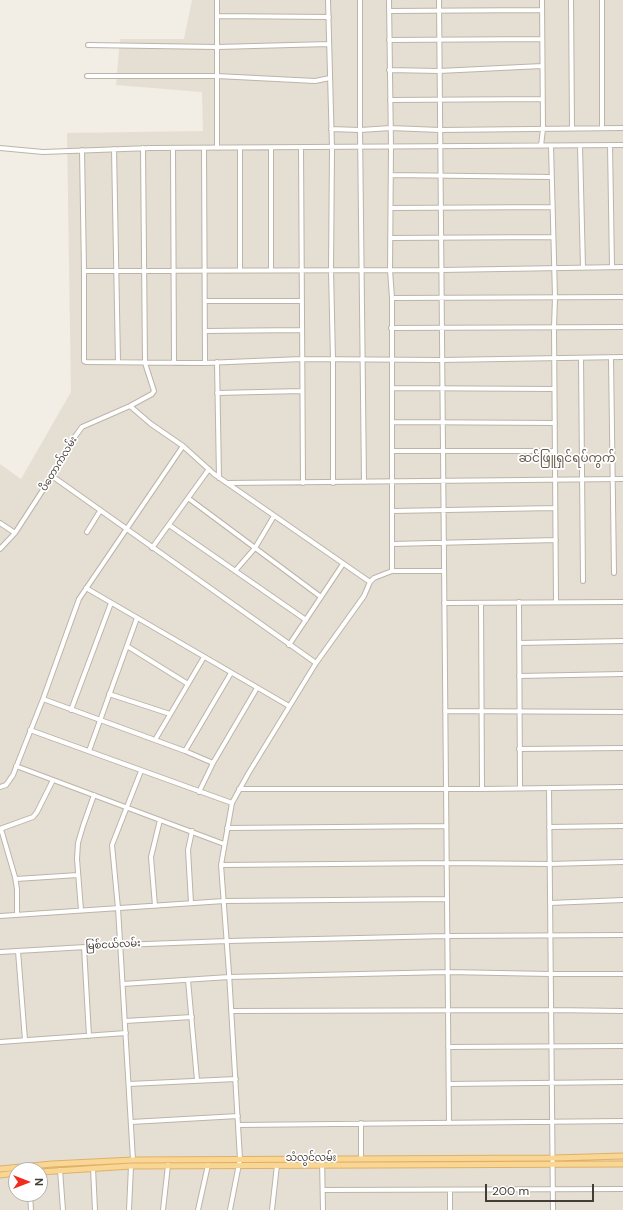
<!DOCTYPE html>
<meta charset="utf-8">
<style>
body{margin:0}
#map{position:relative;width:623px;height:1210px;overflow:hidden;background:#f2ede5;font-family:"DM Sans",sans-serif}
canvas{display:block}
.north{position:absolute;left:8px;top:1162px;width:40px;height:40px;box-sizing:border-box;background:#fff;border:1px solid #b4b1ae;border-radius:50%;rotate:90deg;font-size:11px;font-weight:700;line-height:16px;text-align:center;color:#443d35}
.north::after{content:'';display:block;margin:auto;width:14px;height:18px;background:#f12c1c;clip-path:polygon(50% 0,100% 100%,50% 72%,0 100%)}
.scale{position:absolute;left:485px;top:1184px;width:109px;height:18px;box-sizing:border-box;border:2px solid #443d35;border-top:0;padding-left:5px;font-size:12px;line-height:14px;white-space:nowrap;color:#443d35;-webkit-text-stroke:3px #fff;paint-order:stroke}
</style>
<div id="map">
<canvas width="623" height="1210"></canvas>
<div class="north">N</div>
<div class="scale">200 m</div>
</div>
<script>
const g = document.querySelector('canvas').getContext('2d');
g.lineJoin = 'round';
function fill(path, color) { g.fillStyle = color; g.fill(path, 'evenodd'); }
const shape = rows => new Path2D(rows.map(r => 'M' + r).join(''));
function stroke(path, color, width, dash) { g.strokeStyle = color; g.lineWidth = width; g.lineCap = dash ? 'butt' : 'round'; g.setLineDash(dash || []); g.stroke(path); }
function label(font, color, halo, rows, align = 'center') {
  g.font = font + ' "DM Sans","Noto Sans Myanmar",sans-serif'; g.lineWidth = 3.5; g.setLineDash([]); g.textBaseline = 'middle'; g.strokeStyle = halo; g.fillStyle = color; for (const [text, x, y, turn = 0] of rows) {
    g.save(); g.translate(x, y); g.rotate((+turn || 0) * Math.PI / 180); g.textAlign = isNaN(turn) ? turn : align; if (halo) g.strokeText(text, 0, 0); g.fillText(text, 0, 0); g.restore();
  }
}
const residential = shape([
 [192,0,623,0,623,1210,0,1210,0,464,21,479,71,392,67,133,203,131,202,92,116,85,120,39,184,39],
 [16,1170,40,1170,40,1194,16,1194]
]);
const minor = shape([
 [217,0,217,148],
 [328,0,332,148,331,270,333,360,333,483],
 [360,0,360,130,364,482],
 [389,0,391,147,390,270,392,298,392,571],
 [439,0,449,1122],
 [571,0,572,128],
 [389,11,542,10],
 [217,16,329,17],
 [389,40,542,39],
 [88,45,217,47,329,44],
 [389,70,439,71,542,66],
 [87,76,217,76,315,81,330,78],
 [390,100,542,99],
 [602,128,602,0],
 [331,129,360,130,391,128,440,130,623,128],
 [610,145,612,267],
 [541,146,543,129,542,0],
 [551,146,555,297,554,328,556,602],
 [580,146,583,268],
 [0,148,43,152,151,148,623,145],
 [173,148,174,363],
 [204,148,205,363],
 [240,148,240,270],
 [271,148,271,270],
 [301,148,303,483],
 [114,149,118,362],
 [82,150,84,271,84,361,86,362,205,363,302,359,441,360,623,357],
 [391,175,551,177],
 [391,208,552,207],
 [390,238,552,237],
 [84,271,441,270,623,267],
 [392,298,623,297],
 [205,301,301,301],
 [391,328,623,327],
 [205,331,301,330],
 [581,358,583,581],
 [611,358,614,573],
 [217,362,219,478],
 [392,388,554,389],
 [217,393,302,391],
 [130,406,151,424,183,446,214,474,370,582],
 [392,422,555,423],
 [392,451,555,451],
 [52,476,316,663],
 [227,483,623,479],
 [188,498,321,597],
 [393,511,555,508],
 [0,523,15,533],
 [169,525,306,620],
 [87,532,100,511],
 [392,544,556,540],
 [152,548,209,469],
 [0,549,15,533,52,476,74,438,82,427,130,406,152,394,154,391,145,363,143,148],
 [235,571,255,548,274,516],
 [86,588,289,706],
 [519,602,520,788],
 [444,603,623,602],
 [481,603,482,789],
 [519,643,623,641],
 [289,645,343,564],
 [127,646,188,684],
 [519,676,623,674],
 [109,694,170,714],
 [43,699,185,751,213,763],
 [71,710,111,603],
 [445,711,623,712],
 [30,730,232,803],
 [155,740,204,657],
 [519,749,623,748],
 [89,751,137,618],
 [185,751,231,673],
 [16,766,224,844],
 [0,787,6,785,13,775,43,699,79,599,183,446],
 [549,788,553,1210],
 [239,789,482,789,623,787],
 [199,792,213,763,257,688],
 [549,827,623,826],
 [227,828,446,826],
 [0,829,33,817,37,812,53,780],
 [1,829,15,877,17,889,17,914],
 [221,865,447,863,549,864,623,862],
 [16,879,78,875],
 [191,903,188,850,192,831],
 [550,903,623,900],
 [155,906,151,857,160,820],
 [81,910,77,859,78,843,83,826,94,795],
 [0,916,224,901,447,899],
 [84,947,89,1036],
 [18,951,25,1040],
 [0,952,120,945,227,941,447,936,623,935],
 [188,980,197,1080],
 [123,984,229,977,448,972,550,974,623,974],
 [231,1011,551,1010,623,1011],
 [125,1021,192,1017],
 [0,1042,126,1033],
 [448,1047,623,1046],
 [129,1084,236,1079],
 [449,1084,623,1082],
 [131,1122,238,1116],
 [361,1123,361,1159],
 [239,1125,623,1121],
 [322,1158,323,1210],
 [133,1160,118,908,112,845,141,771],
 [93,1168,95,1210],
 [60,1170,63,1210],
 [323,1190,623,1189],
 [30,1194,31,1210],
 [129,1210,131,1166],
 [163,1210,168,1165],
 [198,1210,208,1165],
 [230,1210,240,1159,229,973,221,865,232,803,248,774,316,663,364,596,370,582,374,578,392,571,444,571],
 [272,1210,277,1165],
 [450,1210,450,1190]
]);
const major = shape([
 [0,1169,52,1164,133,1160,553,1158,623,1156],
 [40,1172,131,1166,623,1164],
 [0,1175,16,1173]
]);
const streetNames = [
 ["ပိတောက်လမ်း",59,464,-59],
 ["မြစ်ငယ်လမ်း",113,945,-3],
 ["သံလွင်လမ်း",311,1158]
];
const quarterNames = [
 ["ဆင်ဖြူရှင်ရပ်ကွက်",567,459]
];
fill(residential, '#e5ded3');
stroke(minor, '#bdb4a8', 6);
stroke(major, '#deb166', 7);
stroke(minor, '#fff', 4);
stroke(major, '#fad695', 5);
label('10px', '#443d35', '#fff', streetNames);
label('12px', '#665a4c', '#fff', quarterNames);
</script>
